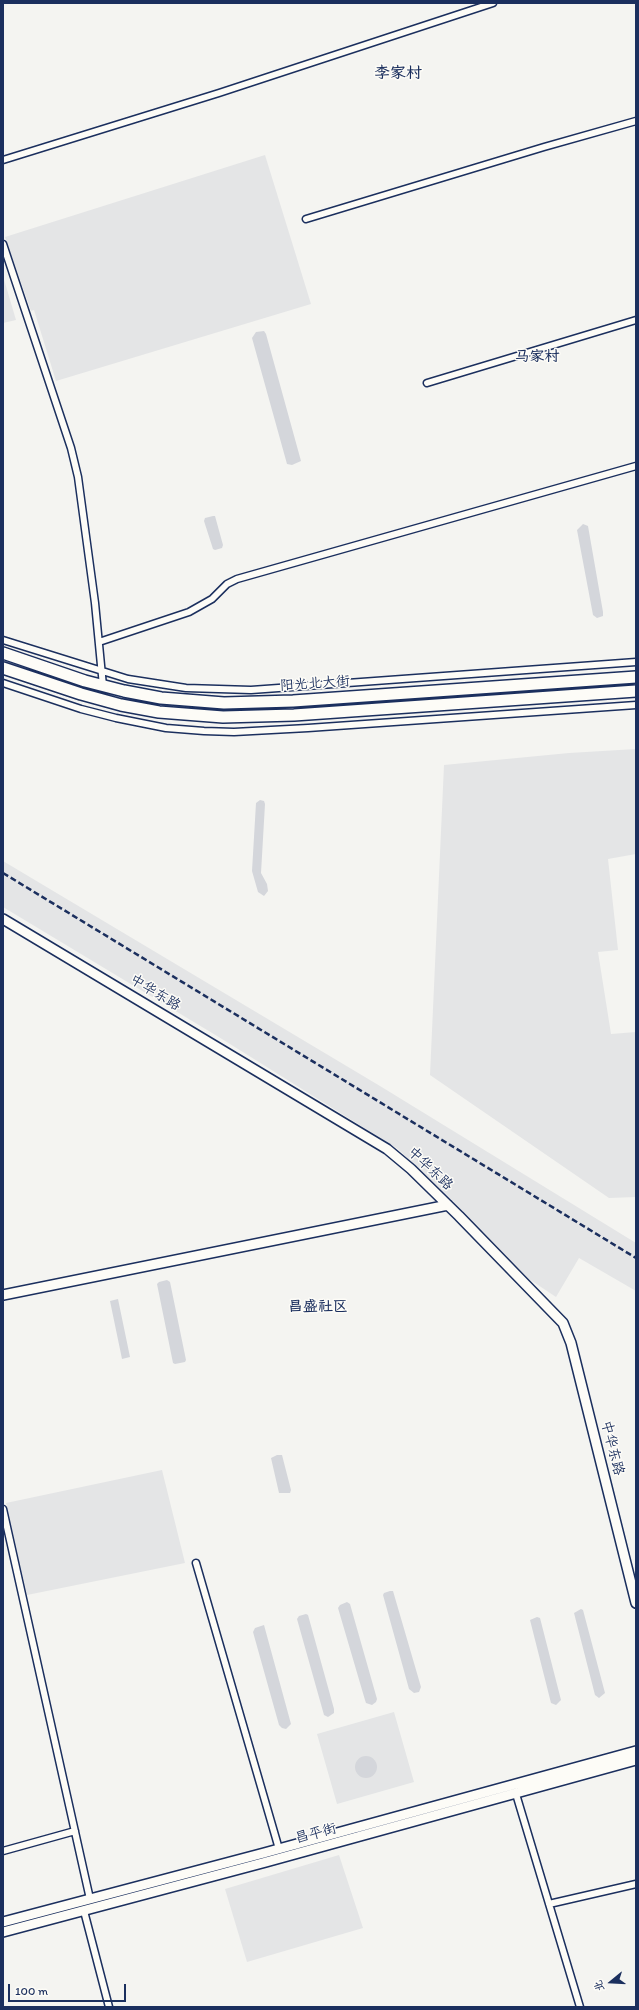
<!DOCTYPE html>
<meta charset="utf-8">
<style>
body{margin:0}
#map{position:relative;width:639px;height:2010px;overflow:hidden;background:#f4f4f1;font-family:Itim,"LXGW WenKai TC",sans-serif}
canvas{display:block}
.frame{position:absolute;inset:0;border:4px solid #1b2f5e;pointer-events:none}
.north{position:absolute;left:591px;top:1962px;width:40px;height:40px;-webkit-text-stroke:3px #fdfcf7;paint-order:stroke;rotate:252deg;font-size:11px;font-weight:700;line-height:16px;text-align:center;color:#1b2f5e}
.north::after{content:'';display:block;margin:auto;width:14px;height:18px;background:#1b2f5e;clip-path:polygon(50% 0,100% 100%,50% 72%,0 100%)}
.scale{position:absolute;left:8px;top:1984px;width:118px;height:18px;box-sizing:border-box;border:2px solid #1b2f5e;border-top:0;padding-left:5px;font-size:12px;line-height:14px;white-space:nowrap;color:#1b2f5e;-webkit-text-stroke:3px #fdfcf7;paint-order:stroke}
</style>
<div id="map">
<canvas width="639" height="2010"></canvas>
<div class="frame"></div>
<div class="north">北</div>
<div class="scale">100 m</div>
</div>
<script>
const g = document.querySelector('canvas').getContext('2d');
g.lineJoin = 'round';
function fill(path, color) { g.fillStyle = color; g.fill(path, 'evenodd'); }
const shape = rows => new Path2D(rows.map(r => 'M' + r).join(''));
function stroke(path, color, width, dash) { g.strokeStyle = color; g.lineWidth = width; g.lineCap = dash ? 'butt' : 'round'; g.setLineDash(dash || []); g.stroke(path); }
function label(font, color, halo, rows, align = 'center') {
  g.font = font + ' Itim,"LXGW WenKai TC",sans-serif'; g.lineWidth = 3; g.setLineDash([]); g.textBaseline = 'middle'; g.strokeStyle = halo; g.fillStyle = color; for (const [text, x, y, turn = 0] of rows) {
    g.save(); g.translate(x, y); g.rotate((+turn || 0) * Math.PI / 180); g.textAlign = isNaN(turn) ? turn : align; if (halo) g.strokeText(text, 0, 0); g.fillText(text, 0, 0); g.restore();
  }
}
const built = shape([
 [265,155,311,304,56,381,34,310,31,311,5,237],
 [3,276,16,320,3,323],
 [636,749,636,854,608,859,618,950,598,952,611,1034,636,1032,636,1197,609,1198,430,1075,444,765,569,753],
 [3,861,380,1086,636,1243,636,1291,579,1258,556,1297,529,1279,398,1149,222,1039,3,907],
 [162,1470,185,1563,27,1595,6,1503],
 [394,1712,414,1782,337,1804,317,1734],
 [339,1855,363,1928,247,1962,225,1889]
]);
const green = shape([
 [264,331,266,334,301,461,292,465,287,464,252,338,256,332],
 [213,516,215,516,223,545,222,548,215,550,213,549,204,521,205,518],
 [583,524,588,526,603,612,603,616,597,618,593,615,577,530],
 [260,800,264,801,265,804,261,873,267,884,268,891,264,896,258,892,252,871,256,803],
 [167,1280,170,1282,186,1360,185,1362,175,1364,173,1363,157,1284,159,1282],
 [118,1299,130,1357,122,1359,110,1301],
 [277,1455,282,1455,291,1490,290,1493,279,1493,271,1458],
 [390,1591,393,1591,421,1687,419,1692,414,1693,409,1689,383,1595,384,1593],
 [347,1602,350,1604,377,1699,376,1702,372,1705,366,1703,365,1700,338,1608,340,1605],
 [581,1609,583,1610,605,1693,599,1698,595,1695,574,1613],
 [306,1614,308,1615,334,1709,334,1713,328,1717,324,1715,297,1619,299,1616],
 [537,1617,540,1618,561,1700,556,1705,551,1703,530,1620],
 [264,1625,291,1724,286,1729,282,1728,279,1725,253,1632,255,1628],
 '355 1767a11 11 0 1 1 22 0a11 11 0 1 1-22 0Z'
]);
const street = shape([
 [3,160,219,93,493,3],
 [306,219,544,147,636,121],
 [3,244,71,448,78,477,95,603,103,686],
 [427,383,636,320],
 [3,640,128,679,186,688,251,690,636,662],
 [99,642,189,612,212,599,227,584,237,579,636,466],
 [3,683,81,709,116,718,166,728,204,731,234,732,308,728,636,705],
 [3,1509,90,1899],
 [196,1563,279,1849],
 [516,1794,580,2007],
 [3,1851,75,1831],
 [549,1904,636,1884],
 [84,1911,109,2007]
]);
const secondary = shape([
 [3,919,387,1149,411,1169,459,1216,563,1323,571,1343,636,1603],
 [3,1295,448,1205],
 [3,1922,264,1853,636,1751],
 [3,1932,266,1862,636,1760]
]);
const highway = shape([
 [3,653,85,681,124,691,161,698,224,703,293,701,636,677],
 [3,668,81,694,121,705,159,712,223,717,294,715,636,691]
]);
const rail = shape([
 [3,873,636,1258]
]);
const streetNames = [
 ["阳光北大街",315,684,-4],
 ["中华东路",155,993,31],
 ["中华东路",430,1169,43],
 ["中华东路",612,1448,76],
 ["昌平街",316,1834,-15]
];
const neighbourhoodNames = [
 ["马家村",537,357],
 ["昌盛社区",318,1307]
];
const quarterNames = [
 ["李家村",398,74]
];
fill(built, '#e4e5e6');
fill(green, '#d4d6db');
stroke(street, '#1b2f5e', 9);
stroke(secondary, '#1b2f5e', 12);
stroke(highway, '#1b2f5e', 14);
stroke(street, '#fdfcf7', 6);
stroke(secondary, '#fdfcf7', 9);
stroke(highway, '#fdfcf7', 11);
stroke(rail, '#1b2f5e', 2.5, [6, 3]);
label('14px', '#1b2f5e', '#fdfcf7', streetNames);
label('bold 15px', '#1b2f5e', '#fdfcf7', neighbourhoodNames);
label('bold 16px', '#1b2f5e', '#fdfcf7', quarterNames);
</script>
